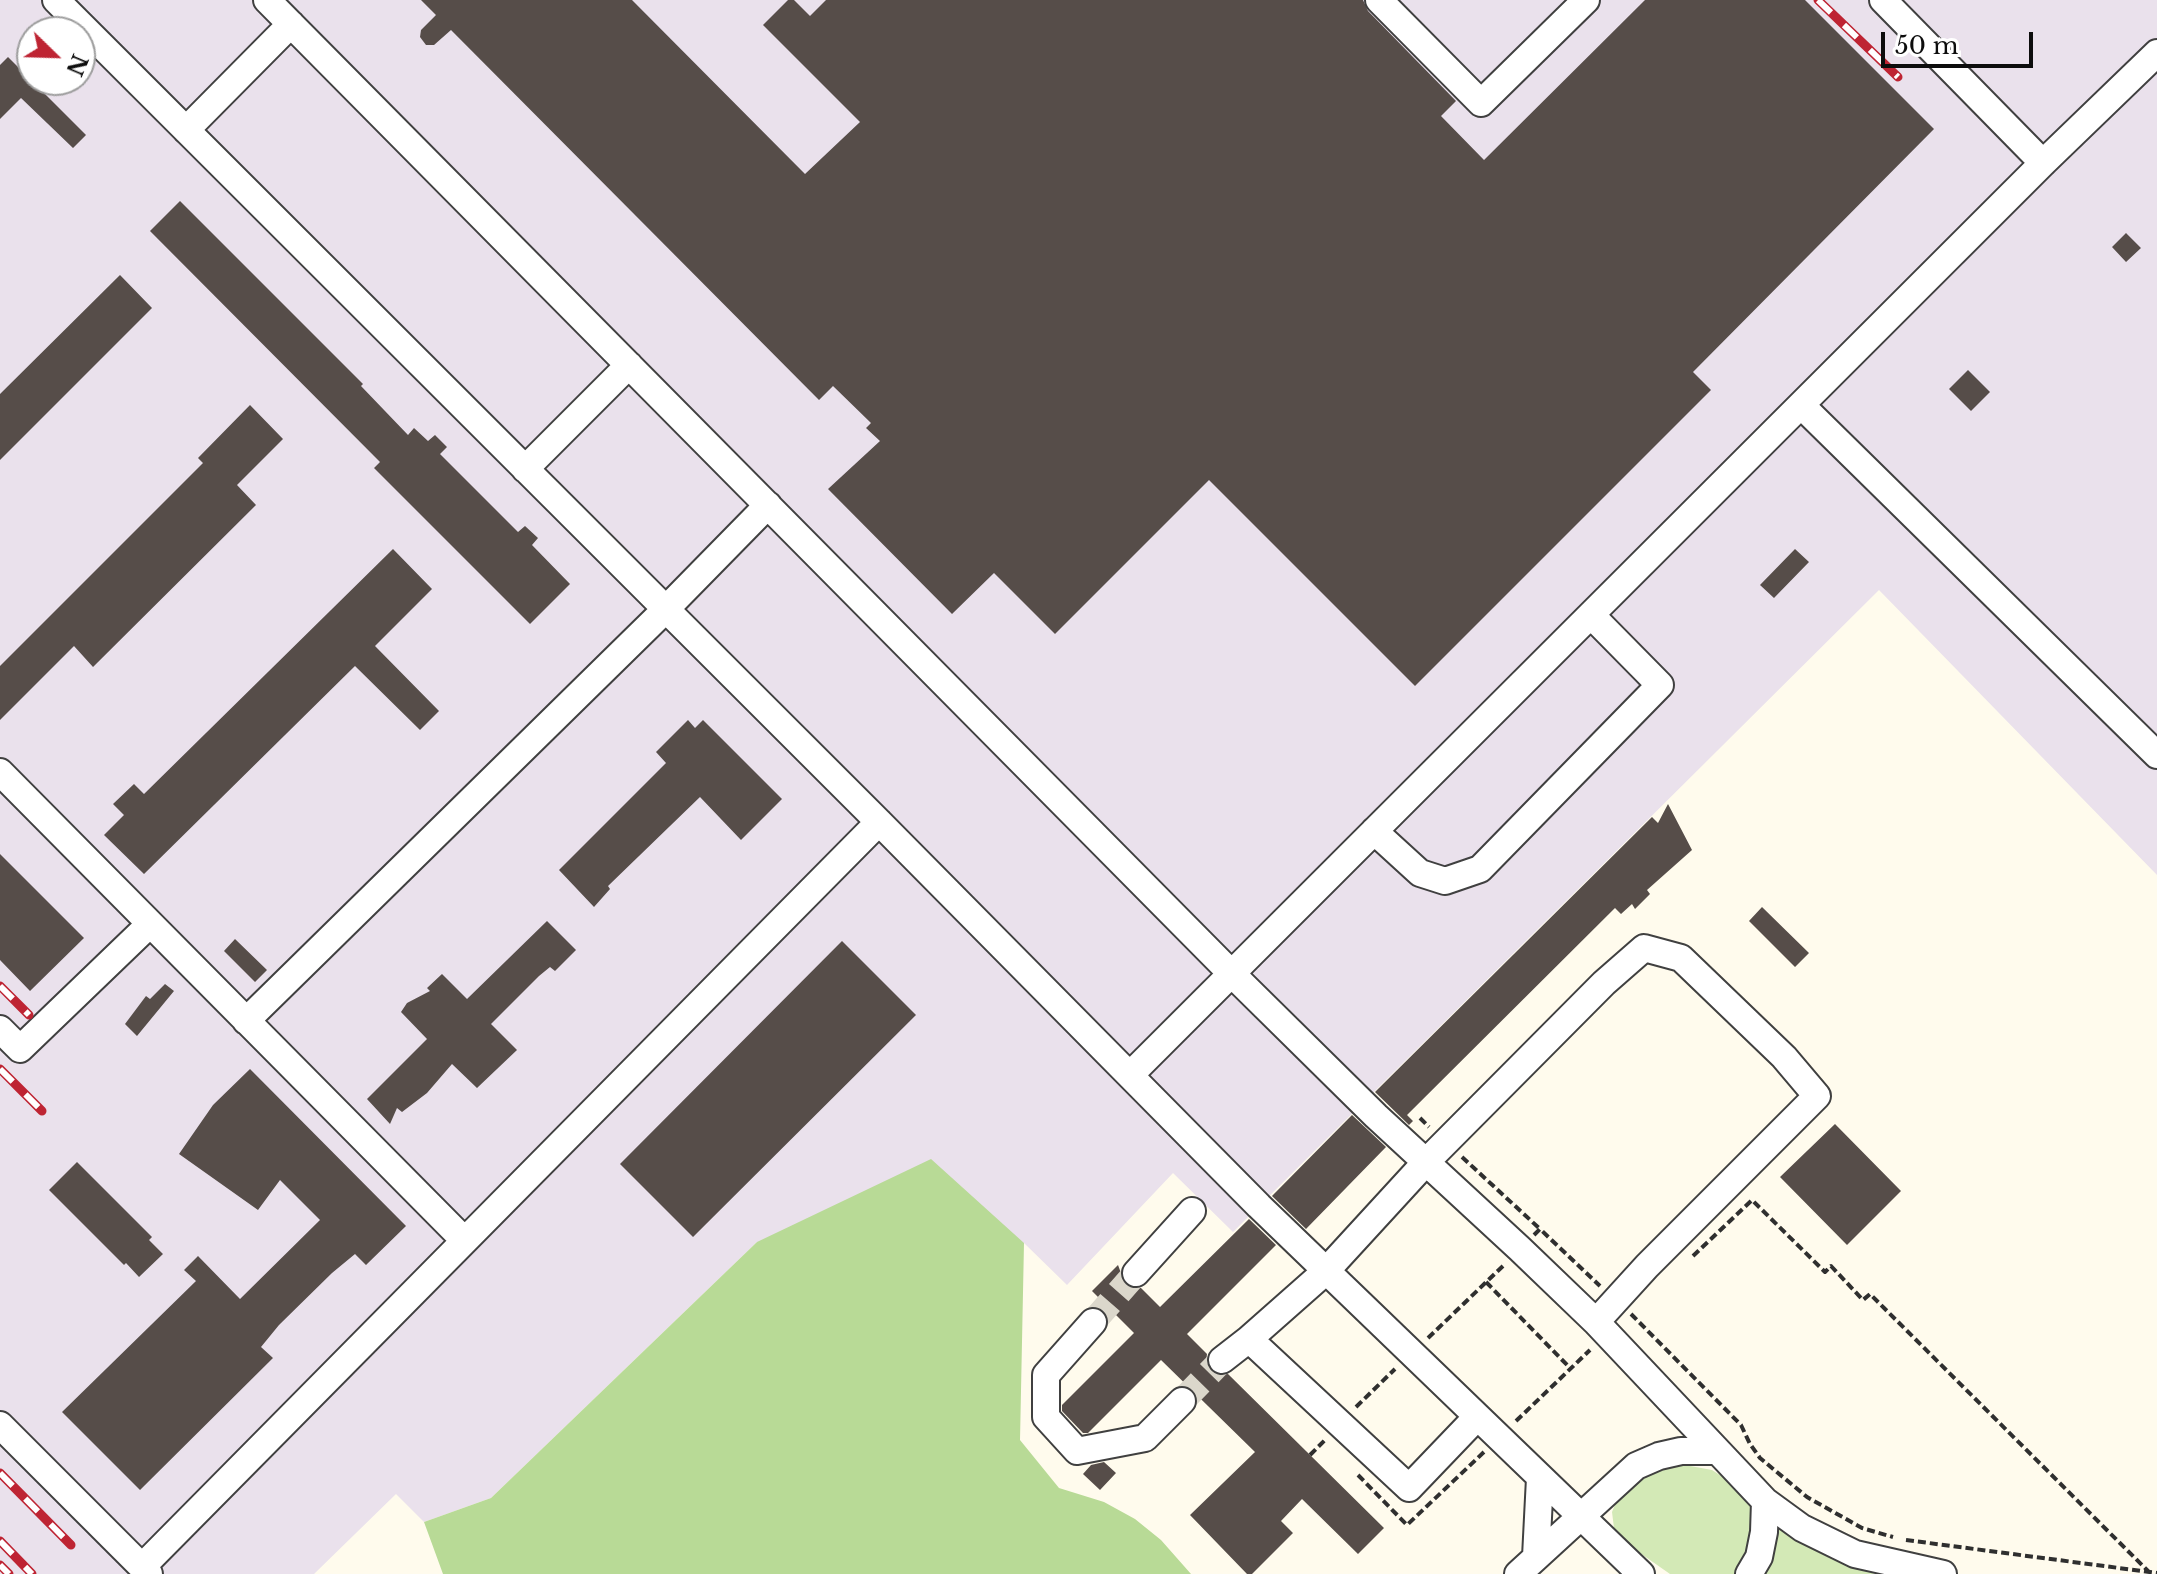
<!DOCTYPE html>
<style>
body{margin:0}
#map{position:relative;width:2157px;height:1574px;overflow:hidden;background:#fffbed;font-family:"Libre Baskerville",serif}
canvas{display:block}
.north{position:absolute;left:16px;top:16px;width:80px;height:80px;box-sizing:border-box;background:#fff;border:2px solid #9e9e9e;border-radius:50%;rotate:113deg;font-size:22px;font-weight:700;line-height:32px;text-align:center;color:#0d0d0d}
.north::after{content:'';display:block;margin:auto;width:28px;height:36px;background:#be2433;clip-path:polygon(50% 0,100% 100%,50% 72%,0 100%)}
.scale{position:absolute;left:1881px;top:32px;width:152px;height:36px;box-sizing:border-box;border:4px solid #0d0d0d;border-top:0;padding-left:10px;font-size:24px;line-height:28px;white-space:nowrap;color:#0d0d0d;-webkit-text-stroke:6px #fff;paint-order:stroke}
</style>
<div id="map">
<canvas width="2157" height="1574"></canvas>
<div class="north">N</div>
<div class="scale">50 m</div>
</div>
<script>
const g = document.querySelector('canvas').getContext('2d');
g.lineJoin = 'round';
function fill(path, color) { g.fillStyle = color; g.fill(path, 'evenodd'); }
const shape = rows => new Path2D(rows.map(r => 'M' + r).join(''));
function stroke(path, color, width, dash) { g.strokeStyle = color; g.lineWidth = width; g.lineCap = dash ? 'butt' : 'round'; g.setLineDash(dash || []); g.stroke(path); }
const industrial = shape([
 [0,0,2157,0,2157,875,1879,590,1233,1232,1173,1173,1067,1285,1024,1243,757,1242,491,1498,424,1522,396,1494,314,1574,0,1574],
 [32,32,80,32,80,80,32,80]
]);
const green = shape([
 [1674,1463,1712,1470,1726,1479,1752,1508,1755,1517,1747,1560,1735,1574,1670,1574,1630,1546,1614,1528,1612,1512,1619,1495,1634,1478],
 [1773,1520,1885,1574,1757,1574]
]);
const forest = shape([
 [931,1159,1024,1243,1020,1440,1059,1488,1104,1502,1135,1519,1161,1540,1191,1574,443,1574,424,1522,491,1498,757,1242]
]);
const building = shape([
 [421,0,632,0,805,174,860,122,763,25,788,0,794,0,810,16,826,0,1363,0,1368,11,1456,101,1441,116,1484,160,1645,0,1805,0,1934,129,1693,372,1711,390,1415,686,1209,480,1055,634,994,573,952,614,828,489,880,441,866,428,871,423,833,386,819,400,451,30,434,45,426,45,420,37,421,30,436,15],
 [8,57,86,135,73,148,21,98,0,119,0,65],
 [180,201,363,384,361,386,408,435,414,428,428,441,435,435,447,447,440,454,518,532,525,526,538,538,532,545,570,584,530,624,374,468,380,462,150,231],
 [2126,233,2141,248,2126,262,2112,247],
 [120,275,152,308,0,460,0,394],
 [1968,370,1990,392,1971,411,1949,389],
 [250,405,283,439,237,485,256,505,93,667,74,646,0,720,0,666,203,463,198,458],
 [393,549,432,589,375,646,439,711,420,730,355,666,144,874,104,835,124,815,113,804,134,784,144,794],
 [1795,549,1809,562,1774,598,1760,585],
 [688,720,695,728,703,720,782,799,741,840,700,797,608,886,610,889,594,907,559,870,666,763,656,752],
 [1668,804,1692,850,1647,890,1650,894,1635,909,1632,904,1621,914,1615,908,1407,1115,1413,1121,1409,1125,1375,1092,1652,817,1658,823],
 [0,854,84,938,30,991,0,960],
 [1762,907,1809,953,1795,967,1749,921],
 [547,921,576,950,555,971,550,967,539,976,491,1024,517,1050,477,1088,452,1064,427,1093,402,1112,397,1108,390,1124,367,1099,427,1039,401,1012,407,1003,430,991,427,988,442,974,467,999],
 [235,939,267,970,255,982,224,951],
 [842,941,916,1015,693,1237,620,1164],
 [165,984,174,991,137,1036,125,1024,146,996,150,999],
 [250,1069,406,1226,366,1265,355,1254,332,1273,279,1325,261,1347,273,1358,140,1490,62,1412,196,1281,184,1270,198,1256,240,1299,320,1220,280,1180,258,1210,179,1154,213,1105],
 [1352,1115,1386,1147,1306,1229,1272,1196],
 [1835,1124,1901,1191,1847,1245,1780,1177],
 [77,1162,152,1237,149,1240,163,1254,139,1277,126,1263,124,1265,49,1190],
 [1249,1219,1276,1245,1187,1334,1207,1354,1206,1363,1210,1370,1217,1375,1228,1374,1384,1528,1358,1554,1302,1499,1281,1521,1293,1533,1252,1574,1247,1574,1190,1515,1255,1452,1161,1360,1088,1433,1083,1433,1062,1411,1062,1405,1134,1333,1092,1291,1118,1265,1125,1284,1132,1288,1141,1288,1160,1307],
 [1104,1462,1116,1473,1100,1490,1083,1474,1091,1465]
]);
const minorTunnel = shape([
 [1093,1322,1136,1273],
 [1182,1401,1222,1360]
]);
const path = shape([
 [1420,1118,1429,1127],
 [1462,1157,1540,1229],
 [1534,1235,1540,1229,1600,1286],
 [1693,1256,1752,1200,1825,1272,1831,1266,1863,1300,1870,1294,2150,1573],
 [1486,1282,1571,1369],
 [1631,1314,1741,1425,1750,1444,1760,1458,1807,1497,1862,1528,1893,1537],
 [1428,1338,1505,1264],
 [1356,1407,1395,1369],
 [1516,1421,1590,1350],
 [1310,1455,1325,1440],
 [1358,1475,1407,1525,1484,1452],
 [1906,1540,2157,1573]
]);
const minor = shape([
 [56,0,879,822,1259,1206,1641,1574],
 [267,0,1232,974,1376,1116,1520,1249,1596,1322,1765,1501,1802,1528,1855,1554,1943,1574],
 [1379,0,1481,103,1586,0],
 [1883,0,2043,163],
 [186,130,291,24],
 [1801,405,2157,755],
 [525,469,629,365],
 [0,772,464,1240],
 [1374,831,1420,873,1445,881,1480,869,1660,685,1591,615],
 [246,1021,666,609,768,505],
 [0,1029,20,1049,150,924],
 [1130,1075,2043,163,2157,53],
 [1136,1273,1192,1211],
 [1093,1322,1046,1375,1046,1417,1077,1451,1145,1438,1182,1401],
 [1222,1360,1249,1339],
 [1477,1417,1409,1488,1249,1339,1326,1271,1426,1162,1604,983,1644,948,1681,958,1784,1057,1817,1096,1647,1266,1596,1322],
 [0,1425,149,1574],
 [1536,1557,1540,1478],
 [142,1567,879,822],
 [1518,1574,1636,1466,1659,1456,1681,1451,1715,1451],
 [1749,1574,1759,1557,1764,1532,1765,1501]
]);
const rail = shape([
 [1818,0,1898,77],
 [0,986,29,1015],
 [0,1069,42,1111],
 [0,1473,71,1545],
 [0,1541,32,1574],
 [0,1565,9,1574]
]);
fill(industrial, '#eae1ec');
fill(green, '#d3e9b6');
fill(forest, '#b8da96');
fill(building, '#564d49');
stroke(minorTunnel, '#dbd7cb', 26, [26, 13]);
stroke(minor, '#404040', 30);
stroke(path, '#2f2f2f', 4, [8, 4]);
stroke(minor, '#fff', 26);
stroke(rail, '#be2433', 9);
stroke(rail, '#fff', 6, [18]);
</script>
